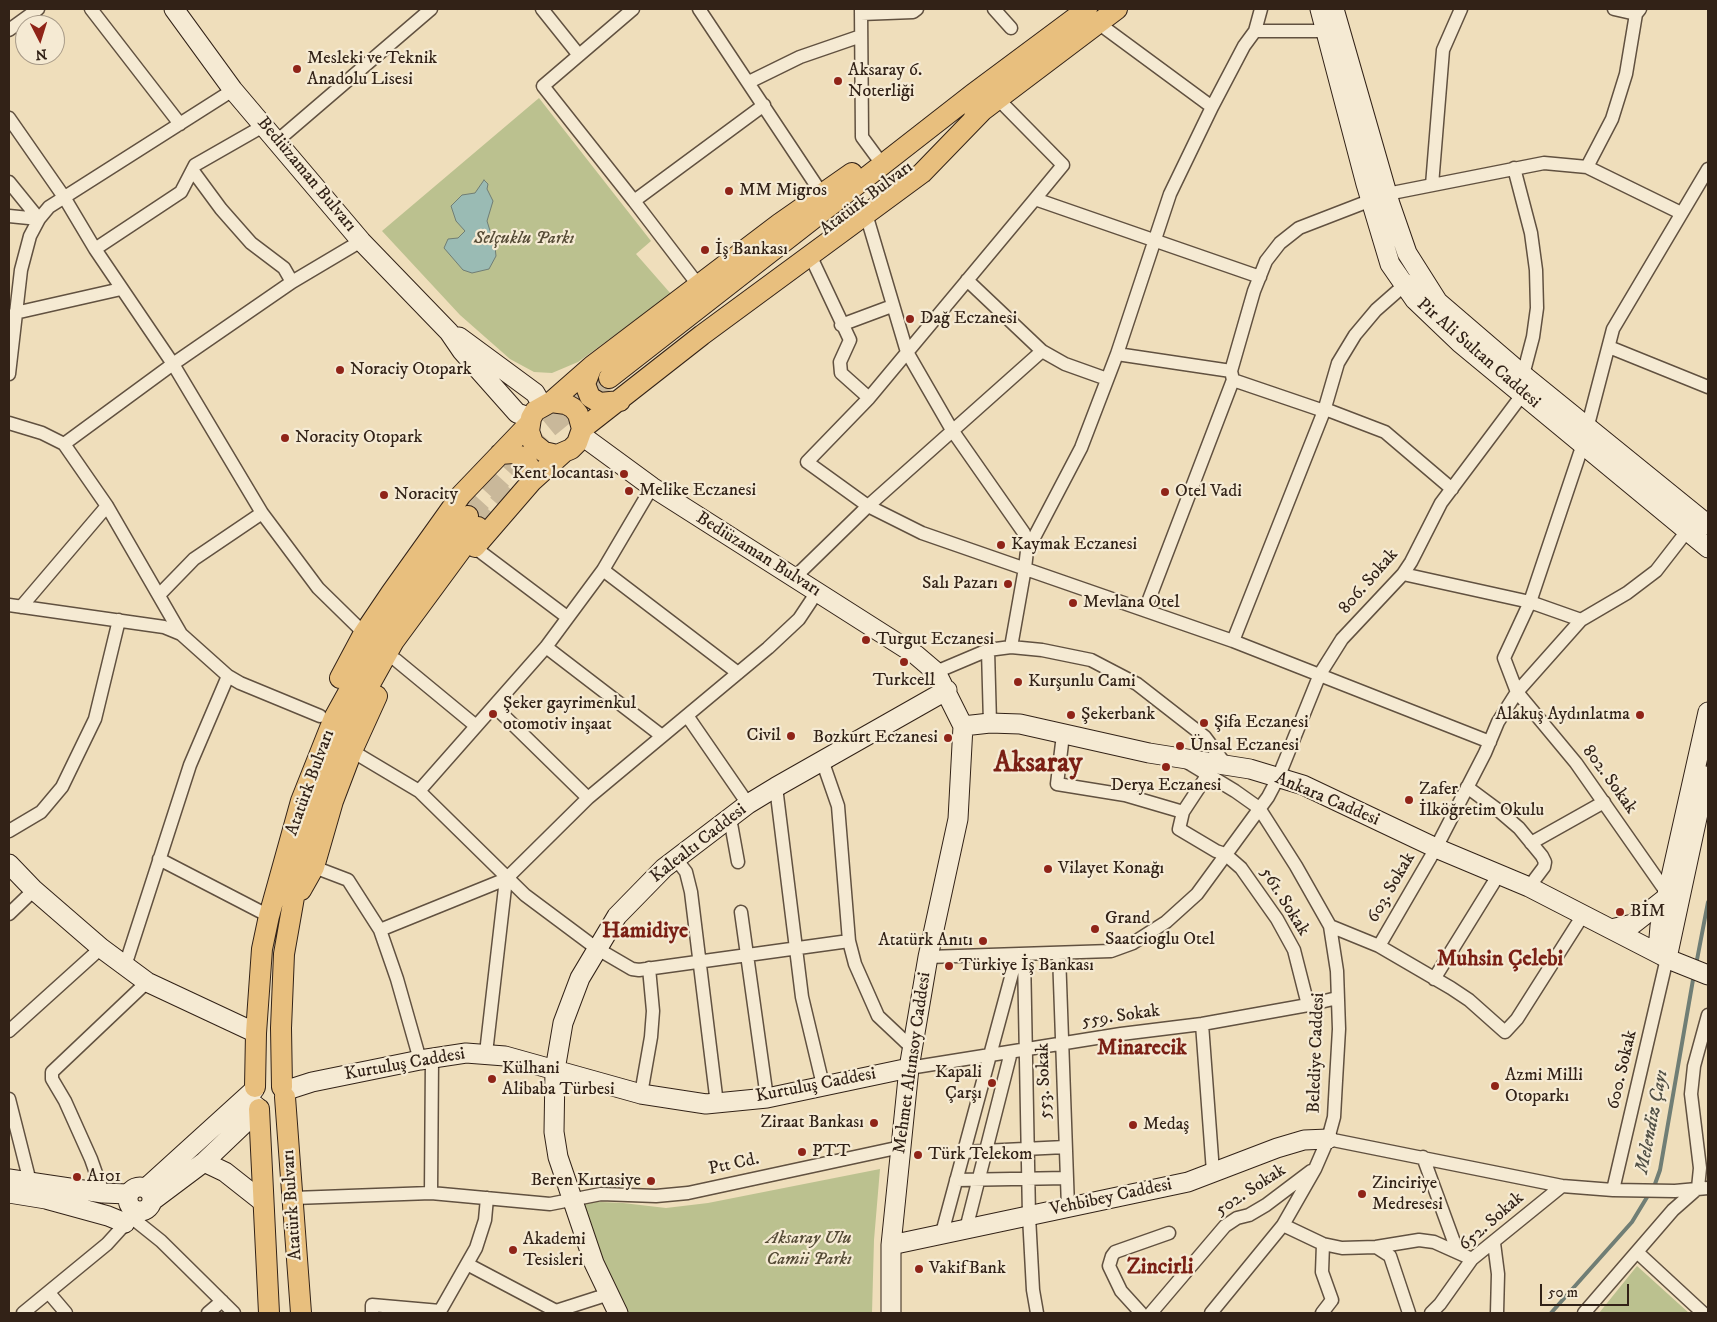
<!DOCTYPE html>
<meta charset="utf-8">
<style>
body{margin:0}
#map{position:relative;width:1717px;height:1322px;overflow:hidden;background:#efdebb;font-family:"IM FELL DW Pica",serif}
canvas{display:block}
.frame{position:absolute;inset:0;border:10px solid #322217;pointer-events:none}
.north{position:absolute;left:15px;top:15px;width:50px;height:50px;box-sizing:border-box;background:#f5ead3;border:1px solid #a79a88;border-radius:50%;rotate:175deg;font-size:14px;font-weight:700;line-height:20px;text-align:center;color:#322217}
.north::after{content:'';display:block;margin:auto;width:18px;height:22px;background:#8f2418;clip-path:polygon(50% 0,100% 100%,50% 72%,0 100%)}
.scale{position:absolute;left:1540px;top:1284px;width:89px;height:22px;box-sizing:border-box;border:2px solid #322217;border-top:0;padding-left:6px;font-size:15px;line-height:18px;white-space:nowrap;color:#322217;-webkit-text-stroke:4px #f5ead3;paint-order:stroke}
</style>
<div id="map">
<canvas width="1717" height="1322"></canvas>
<div class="frame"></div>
<div class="north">N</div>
<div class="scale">50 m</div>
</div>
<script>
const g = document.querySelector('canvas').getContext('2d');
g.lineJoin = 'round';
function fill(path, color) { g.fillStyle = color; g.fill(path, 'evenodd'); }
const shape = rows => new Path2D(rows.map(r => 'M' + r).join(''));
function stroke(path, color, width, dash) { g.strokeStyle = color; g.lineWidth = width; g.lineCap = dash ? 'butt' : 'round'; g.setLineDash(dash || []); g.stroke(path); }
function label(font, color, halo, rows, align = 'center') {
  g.font = font + ' "IM FELL DW Pica",serif'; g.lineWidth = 4.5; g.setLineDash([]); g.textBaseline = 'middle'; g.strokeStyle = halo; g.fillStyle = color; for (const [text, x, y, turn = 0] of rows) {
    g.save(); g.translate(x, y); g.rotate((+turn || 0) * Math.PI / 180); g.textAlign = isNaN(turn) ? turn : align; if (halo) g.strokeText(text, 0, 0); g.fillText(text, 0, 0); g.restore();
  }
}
const green = shape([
 [539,98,651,241,636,254,671,294,578,362,552,373,534,372,510,359,460,315,382,231],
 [880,1169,874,1240,872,1313,626,1313,577,1201,623,1203,666,1208,708,1203],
 [1637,1266,1689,1313,1599,1313]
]);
const water = shape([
 [484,180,488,184,487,189,493,201,487,221,495,247,496,256,489,269,472,273,463,270,444,248,448,239,458,238,465,231,456,221,451,206,462,195,475,193,484,180]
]);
const stream = shape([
 [1696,965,1708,902],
 [1551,1313,1632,1222,1655,1184,1660,1170,1694,974]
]);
const primaryTunnel = shape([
 [468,516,547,429,609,378],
 [478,527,511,489]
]);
const street = shape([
 [91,9,180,124],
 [542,9,578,54],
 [633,9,543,86,634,201],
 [699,9,822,194],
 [861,9,862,137,876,156],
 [994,9,1011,28],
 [1614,9,1636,14],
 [861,14,913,12,917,9],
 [1098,23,1212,107],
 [9,30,38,9],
 [1255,31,1261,9],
 [749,82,800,57,861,36],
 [998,99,1063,165,1035,199],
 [9,118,64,197,95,249,181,192,195,165,265,125],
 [277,141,431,9],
 [1587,167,1612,119,1626,74,1636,14,1640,9],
 [1514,168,1531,233,1536,270,1537,308,1533,337,1523,375],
 [193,171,221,209,251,243,284,268,292,282],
 [9,182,39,219],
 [1432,185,1443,50,1461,9],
 [866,214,907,352,952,430,1024,533,1027,551,1025,568,1011,647],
 [9,216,39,219],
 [95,249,173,364,262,513,318,588,364,633],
 [810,255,850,340,840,362,841,373,869,398],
 [1260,277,1035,199,869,398,807,462,868,506,922,533,1233,641,1490,742],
 [967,280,1042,351,1065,364,1107,379],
 [699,286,634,201,764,105],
 [15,313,121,289],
 [841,325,892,306],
 [1609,347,1708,387],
 [1117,354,1231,371],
 [9,374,21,270,30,236,39,219,49,207,233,90],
 [1233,380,1324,411],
 [1325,409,1385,432,1452,489],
 [9,423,42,433,64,444,107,506,181,634],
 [64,444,173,364,292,282,361,241],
 [474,547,567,617],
 [1027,551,1081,448,1117,354,1170,194,1212,107,1244,46,1255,31,1326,31],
 [603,570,738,673],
 [1403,574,1530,602,1581,620],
 [795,577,868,506,1042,351],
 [159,595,194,559,262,513],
 [9,605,164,627,181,634,228,676,240,683,320,716],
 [21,607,107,506],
 [1145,610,1233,380,1231,371,1254,291,1266,261,1280,243,1299,228,1387,194,1544,163,1587,167,1681,213],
 [1233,641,1324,411,1338,363,1355,335,1376,310,1409,281],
 [546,647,662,736],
 [988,650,990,723],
 [396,660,476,726],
 [936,672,988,650,1011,647,1042,650,1091,660,1137,684,1205,737,1226,765],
 [494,706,588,798],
 [688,717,748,804],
 [1063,735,1057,784,1125,795,1183,812,1179,829,1216,851,1225,854,1241,868,1277,919,1294,950,1308,1005],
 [352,751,419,791,525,895,596,948,632,969,639,970,849,941],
 [822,760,838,806,849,941,855,964,878,1016,912,1048],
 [1187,762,1235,791,1259,808,1296,866,1330,926,1337,971,1339,1029,1336,1081,1334,1117,1328,1139,1315,1169,1283,1225,1211,1313],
 [776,787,802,997,823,1085],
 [1467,787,1498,810,1519,828,1542,856,1545,862,1544,867,1529,887],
 [419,791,546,647,603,570,652,487],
 [1183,812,1208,774],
 [730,818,738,862],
 [9,831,41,812,62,787,95,719,119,620],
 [1531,843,1604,802],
 [159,859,269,916],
 [676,859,686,872,691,892,717,1104],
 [314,867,348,880,380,930,397,979,420,1060],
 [1667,893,1576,763,1517,692,1504,658,1530,602,1583,444,1613,329,1708,169],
 [741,912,767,1098],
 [9,914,34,890],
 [1330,926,1379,946,1451,988,1469,1000,1505,1032,1517,1019,1583,915],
 [380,930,506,879,588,798,768,648,799,619,817,592],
 [1379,946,1436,848,1485,753,1498,722,1517,692,1581,620,1627,593,1656,571,1687,531],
 [1059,954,1068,1207],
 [1024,955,1029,1216,1033,1290,1037,1313],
 [928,957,1111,951,1133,943,1166,922,1197,894,1268,797,1278,778,1320,674,1342,639,1403,574,1411,562,1441,503,1522,395],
 [125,966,190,765,228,676],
 [1434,979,1499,874],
 [1202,1024,1213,1172],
 [9,1031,101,948],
 [486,1053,506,879],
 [909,1068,1121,1034,1202,1024,1308,1005,1337,998],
 [641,1094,651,1037,653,1011,649,968],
 [9,1099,30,1182],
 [1328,1139,1562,1186,1613,1190,1675,1191,1708,1188],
 [963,1152,1065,1147],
 [1423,1157,1457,1250],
 [956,1180,1067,1178],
 [1613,1190,1667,958,1673,961],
 [103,1193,91,1159,65,1101,52,1079,52,1072,147,982],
 [431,1193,432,1058],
 [294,1198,431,1193,550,1204,601,1194,656,1196,688,1193,901,1147],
 [131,1217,161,1241,234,1313],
 [1283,1225,1323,1244,1342,1248,1376,1247,1419,1240,1434,1242,1472,1259],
 [966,1229,1011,1052],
 [942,1233,1017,955],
 [1494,1243,1498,1274,1497,1313],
 [1376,1247,1390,1256,1409,1313],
 [1637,1252,1703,1313],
 [467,1264,556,1311,609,1294],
 [49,1293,66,1313],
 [23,1313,107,1244,136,1212],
 [208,1313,222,1301],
 [372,1313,372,1305,440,1311],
 [439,1313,476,1248,485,1220,487,1198],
 [1141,1313,1121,1291,1109,1266,1112,1256,1115,1252,1169,1233],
 [1151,1313,1225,1226,1237,1218,1249,1215,1266,1205,1311,1171],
 [1322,1313,1332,1300,1322,1272,1323,1244],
 [1431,1313,1440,1304,1472,1259,1562,1186],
 [1584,1313,1673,1210,1698,1188,1700,1168,1691,1094,1694,1066,1708,1015]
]);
const secondary = shape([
 [174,9,233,90,361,241,449,332,462,351,517,413,531,418],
 [1320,9,1366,184,1390,264,1415,300,1460,343,1708,548],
 [1334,9,1390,204,1407,253,1438,302,1523,375,1708,525],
 [459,337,535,393,542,405],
 [581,435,652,487,916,655,936,672,963,726,990,723,1020,724,1149,753,1250,769,1303,785,1436,848,1529,887,1667,958],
 [9,864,34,890,101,948,147,982,256,1033],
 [1611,929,1633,924,1666,898],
 [1667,958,1659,938,1660,926,1708,712],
 [1667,958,1706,776],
 [1673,961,1708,975],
 [284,1091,312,1082,420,1060,466,1053,505,1056,641,1094,706,1104,767,1098,909,1068],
 [204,1162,248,1120,256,1106],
 [9,1179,103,1193,128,1194],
 '128 1199a12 12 0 1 1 24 0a12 12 0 1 1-24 0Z',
 [146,1188,254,1090],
 [9,1193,46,1199,108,1216,125,1223],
 [152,1201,204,1162,225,1172,263,1202],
 [891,1245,1188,1182,1277,1148,1304,1140,1328,1139],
 [618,1313,594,1263,558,1157,554,1132,555,1070,563,1023,580,978,617,916,664,868,748,804,776,787,947,690],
 [891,1313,891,1245,909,1068,928,957,958,819,963,726]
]);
const primary = shape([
 [974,117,1117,9],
 [592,366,585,384,590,397,600,403,620,401],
 [609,378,973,94,1087,9],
 [551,402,592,366,779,224,852,173],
 [582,429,578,414,573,408,566,404,551,402,535,411,531,418,529,431,533,443,544,452,557,455,571,449,577,443,582,429,702,335,922,173,984,109],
 [500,454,513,453,524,458,531,469,532,481],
 [475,547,532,481,563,453],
 [340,678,364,633,391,593,461,495,529,424],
 [301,890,314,867,333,801,352,751,377,696],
 [255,1087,256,1033,262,949,269,916,301,801,334,718,365,662,402,603,468,516],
 [282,1087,281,1028,284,954,300,863,319,795,350,720,394,641,478,527],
 [285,1097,301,1313],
 [259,1109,269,1313]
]);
const markers = [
 [297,69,5,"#8f2418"],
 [838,81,5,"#8f2418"],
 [729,191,5,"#8f2418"],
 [705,250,5,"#8f2418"],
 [910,319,5,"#8f2418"],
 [340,370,5,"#8f2418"],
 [285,438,5,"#8f2418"],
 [624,474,5,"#8f2418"],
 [629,491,5,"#8f2418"],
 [1165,492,5,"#8f2418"],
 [384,495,5,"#8f2418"],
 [1001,545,5,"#8f2418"],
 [1008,584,5,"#8f2418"],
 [1073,603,5,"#8f2418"],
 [866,640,5,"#8f2418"],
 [904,662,5,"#8f2418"],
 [1018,682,5,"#8f2418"],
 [493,714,5,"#8f2418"],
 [1071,715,5,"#8f2418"],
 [1640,715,5,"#8f2418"],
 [1204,723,5,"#8f2418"],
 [791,736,5,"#8f2418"],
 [948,738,5,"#8f2418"],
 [1180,746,5,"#8f2418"],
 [1166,767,5,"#8f2418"],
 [1409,800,5,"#8f2418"],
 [1048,869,5,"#8f2418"],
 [1620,912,5,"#8f2418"],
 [1095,929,5,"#8f2418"],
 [983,941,5,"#8f2418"],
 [949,966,5,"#8f2418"],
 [492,1079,5,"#8f2418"],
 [992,1083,5,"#8f2418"],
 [1495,1086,5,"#8f2418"],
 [874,1123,5,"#8f2418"],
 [1133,1125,5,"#8f2418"],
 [802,1152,5,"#8f2418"],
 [918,1155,5,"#8f2418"],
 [77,1177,5,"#8f2418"],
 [651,1181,5,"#8f2418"],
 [1362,1194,5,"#8f2418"],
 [513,1250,5,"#8f2418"],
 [919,1269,5,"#8f2418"]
];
const poiNames = [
 ["Mesleki ve Teknik",307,59],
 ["Anadolu Lisesi",307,80],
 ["Aksaray 6.",848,71],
 ["Noterliği",848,92],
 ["MM Migros",739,191],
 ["İş Bankası",715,250],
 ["Dağ Eczanesi",920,319],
 ["Noraciy Otopark",350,370],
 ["Noracity Otopark",295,438],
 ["Kent locantası",614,474,"right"],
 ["Melike Eczanesi",639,491],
 ["Otel Vadi",1175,492],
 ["Noracity",394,495],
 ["Kaymak Eczanesi",1011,545],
 ["Salı Pazarı",998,584,"right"],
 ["Mevlana Otel",1083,603],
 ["Turgut Eczanesi",876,640],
 ["Turkcell",904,681,"center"],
 ["Kurşunlu Cami",1028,682],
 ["Şeker gayrimenkul",503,704],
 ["otomotiv inşaat",503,725],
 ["Şekerbank",1081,715],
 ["Alakuş Aydınlatma",1630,715,"right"],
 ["Şifa Eczanesi",1214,723],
 ["Civil",781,736,"right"],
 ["Bozkurt Eczanesi",938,738,"right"],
 ["Ünsal Eczanesi",1190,746],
 ["Derya Eczanesi",1166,786,"center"],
 ["Zafer",1419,790],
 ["İlköğretim Okulu",1419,811],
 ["Vilayet Konağı",1058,869],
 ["BİM",1630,912],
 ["Grand",1105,919],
 ["Saatcioglu Otel",1105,940],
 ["Atatürk Anıtı",973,941,"right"],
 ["Türkiye İş Bankası",959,966],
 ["Külhani",502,1069],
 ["Alibaba Türbesi",502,1090],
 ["Kapali",982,1073,"right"],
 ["Çarşı",982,1094,"right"],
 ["Azmi Milli",1505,1076],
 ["Otoparkı",1505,1097],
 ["Ziraat Bankası",864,1123,"right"],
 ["Medaş",1143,1125],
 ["PTT",812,1152],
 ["Türk Telekom",928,1155],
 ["A101",87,1177],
 ["Beren Kırtasiye",641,1181,"right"],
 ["Zinciriye",1372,1184],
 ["Medresesi",1372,1205],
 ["Akademi",523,1240],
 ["Tesisleri",523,1261],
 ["VakifBank",929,1269]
];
const streetNames = [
 ["Bediüzaman Bulvarı",306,175,50],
 ["Atatürk Bulvarı",867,199,-37],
 ["Pir Ali Sultan Caddesi",1478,354,41],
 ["Bediüzaman Bulvarı",758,555,32],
 ["806. Sokak",1369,582,-49],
 ["802. Sokak",1609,780,54],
 ["Atatürk Bulvarı",311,783,-70],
 ["Ankara Caddesi",1327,800,23],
 ["Kalealtı Caddesi",699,844,-38],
 ["603. Sokak",1392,888,-60],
 ["561. Sokak",1284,902,58],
 ["559. Sokak",1121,1017,-8],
 ["Belediye Caddesi",1317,1053,-88],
 ["Mehmet Altınsoy Caddesi",913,1063,-82],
 ["Kurtuluş Caddesi",405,1065,-10],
 ["600. Sokak",1623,1070,-77],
 ["553. Sokak",1045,1081,-92],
 ["Kurtuluş Caddesi",816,1086,-11],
 ["Ptt Cd.",734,1165,-12],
 ["502. Sokak",1251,1191,-33],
 ["Vehbibey Caddesi",1111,1198,-12],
 ["Atatürk Bulvarı",293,1205,-94],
 ["652. Sokak",1492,1222,-41]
];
const parkNames = [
 ["Selçuklu Parkı",524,239],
 ["Aksaray Ulu",809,1239],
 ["Camii Parkı",809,1260]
];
const waterNames = [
 ["Melendiz Çayı",1653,1122,-79]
];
const districtNames = [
 ["Hamidiye",645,932],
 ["Muhsin Çelebi",1500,960],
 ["Minarecik",1142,1049],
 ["Zincirli",1160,1268]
];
const townNames = [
 ["Aksaray",1038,765]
];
fill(green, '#bbc18f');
fill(water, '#9abbb4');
stroke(water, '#707e75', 1);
stroke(stream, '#707e75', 4);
stroke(primaryTunnel, '#c9b89a', 20, [20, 10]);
stroke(street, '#615140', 15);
stroke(secondary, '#322217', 21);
stroke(primary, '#322217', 22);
stroke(street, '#f5ead3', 12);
stroke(secondary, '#f5ead3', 19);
stroke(primary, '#e8bf7e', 20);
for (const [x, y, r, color] of markers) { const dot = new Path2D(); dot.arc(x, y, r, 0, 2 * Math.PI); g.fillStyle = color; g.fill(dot); stroke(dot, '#f5ead3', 2); }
label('18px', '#322217', '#f5ead3', poiNames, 'left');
label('18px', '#322217', '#f5ead3', streetNames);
label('italic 18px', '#544a35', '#f5ead3', parkNames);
label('italic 19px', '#515046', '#f5ead3', waterNames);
label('bold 22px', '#7a1f14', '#f5ead3', districtNames);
label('bold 28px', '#7a1f14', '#f5ead3', townNames);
</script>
